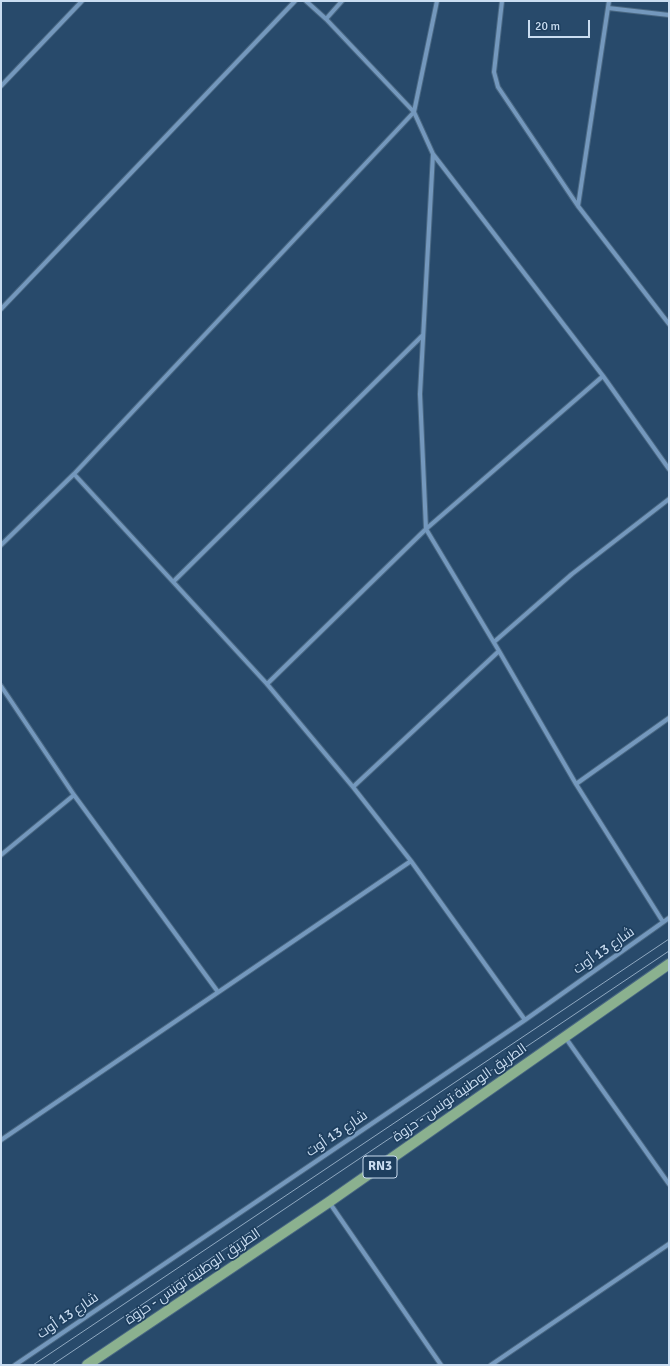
<!DOCTYPE html>
<meta charset="utf-8">
<style>
body{margin:0}
#map{position:relative;width:670px;height:1366px;overflow:hidden;background:#284a6b;font-family:Signika,sans-serif}
canvas{display:block}
.frame{position:absolute;inset:0;border:2px solid #caddf1;pointer-events:none}
.scale{position:absolute;left:528px;top:20px;width:62px;height:18px;box-sizing:border-box;border:2px solid #caddf1;border-top:0;padding-left:5px;font-size:12px;line-height:14px;white-space:nowrap;color:#caddf1;-webkit-text-stroke:3px #1e3f5f;paint-order:stroke}
</style>
<div id="map">
<canvas width="670" height="1366"></canvas>
<div class="frame"></div>
<div class="scale">20 m</div>
</div>
<script>
const g = document.querySelector('canvas').getContext('2d');
g.lineJoin = 'round';
const shape = rows => new Path2D(rows.map(r => 'M' + r).join(''));
function stroke(path, color, width, dash) { g.strokeStyle = color; g.lineWidth = width; g.lineCap = dash ? 'butt' : 'round'; g.setLineDash(dash || []); g.stroke(path); }
function label(font, color, halo, rows, align = 'center') {
  g.font = font + ' Signika,Cairo,sans-serif'; g.lineWidth = 3.5; g.setLineDash([]); g.textBaseline = 'middle'; g.strokeStyle = halo; g.fillStyle = color; for (const [text, x, y, turn = 0] of rows) {
    g.save(); g.translate(x, y); g.rotate((+turn || 0) * Math.PI / 180); g.textAlign = isNaN(turn) ? turn : align; if (halo) g.strokeText(text, 0, 0); g.fillText(text, 0, 0); g.restore();
  }
}
const street = shape([
 [306,1,326,19,414,112,433,154,603,376,669,469],
 [502,1,494,72,498,87,578,206,669,324],
 [608,8,669,15],
 [326,19,342,1],
 [1,86,82,1],
 [433,154,420,394,426,529,499,651,576,784,663,922],
 [578,206,609,1],
 [1,309,295,1],
 [74,474,267,684,353,787,411,861,525,1020],
 [1,545,74,474,414,112,437,1],
 [174,581,423,335],
 [494,642,572,574,669,499],
 [267,684,426,529,603,376],
 [1,686,74,795,218,992],
 [576,784,669,718],
 [353,787,499,651],
 [1,855,74,795],
 [565,1037,669,1184],
 [1,1140,411,861],
 [329,1202,441,1365],
 [15,1365,525,1020,669,918],
 [491,1365,669,1244]
]);
const primary = shape([
 [87,1365,329,1202,669,964]
]);
const tram = shape([
 [33,1365,669,939],
 [52,1365,669,951]
]);
const shields = [
 [380,1167,34]
];
const shieldNames = [
 ["RN3",380,1167]
];
const streetNames = [
 ["شارع 13 أوت",604,951,-35],
 ["الطريق الوطنية تونس - حزوة",460,1093,-35],
 ["شارع 13 أوت",337,1134,-34],
 ["الطريق الوطنية تونس - حزوة",193,1277,-34],
 ["شارع 13 أوت",68,1316,-34]
];
stroke(street, '#496782', 6);
stroke(primary, '#496782', 12);
stroke(street, '#7498bd', 4);
stroke(primary, '#8bb18f', 10);
stroke(tram, '#90a9c1', 1);
for (const [x, y, w] of shields) { const box = new Path2D(); box.roundRect(x - w / 2, y - 11, w, 22, 3); g.fillStyle = '#1e3f5f'; g.fill(box); stroke(box, '#caddf1', 1); }
label('bold 13px', '#caddf1', null, shieldNames);
label('14px', '#caddf1', '#1e3f5f', streetNames);
</script>
